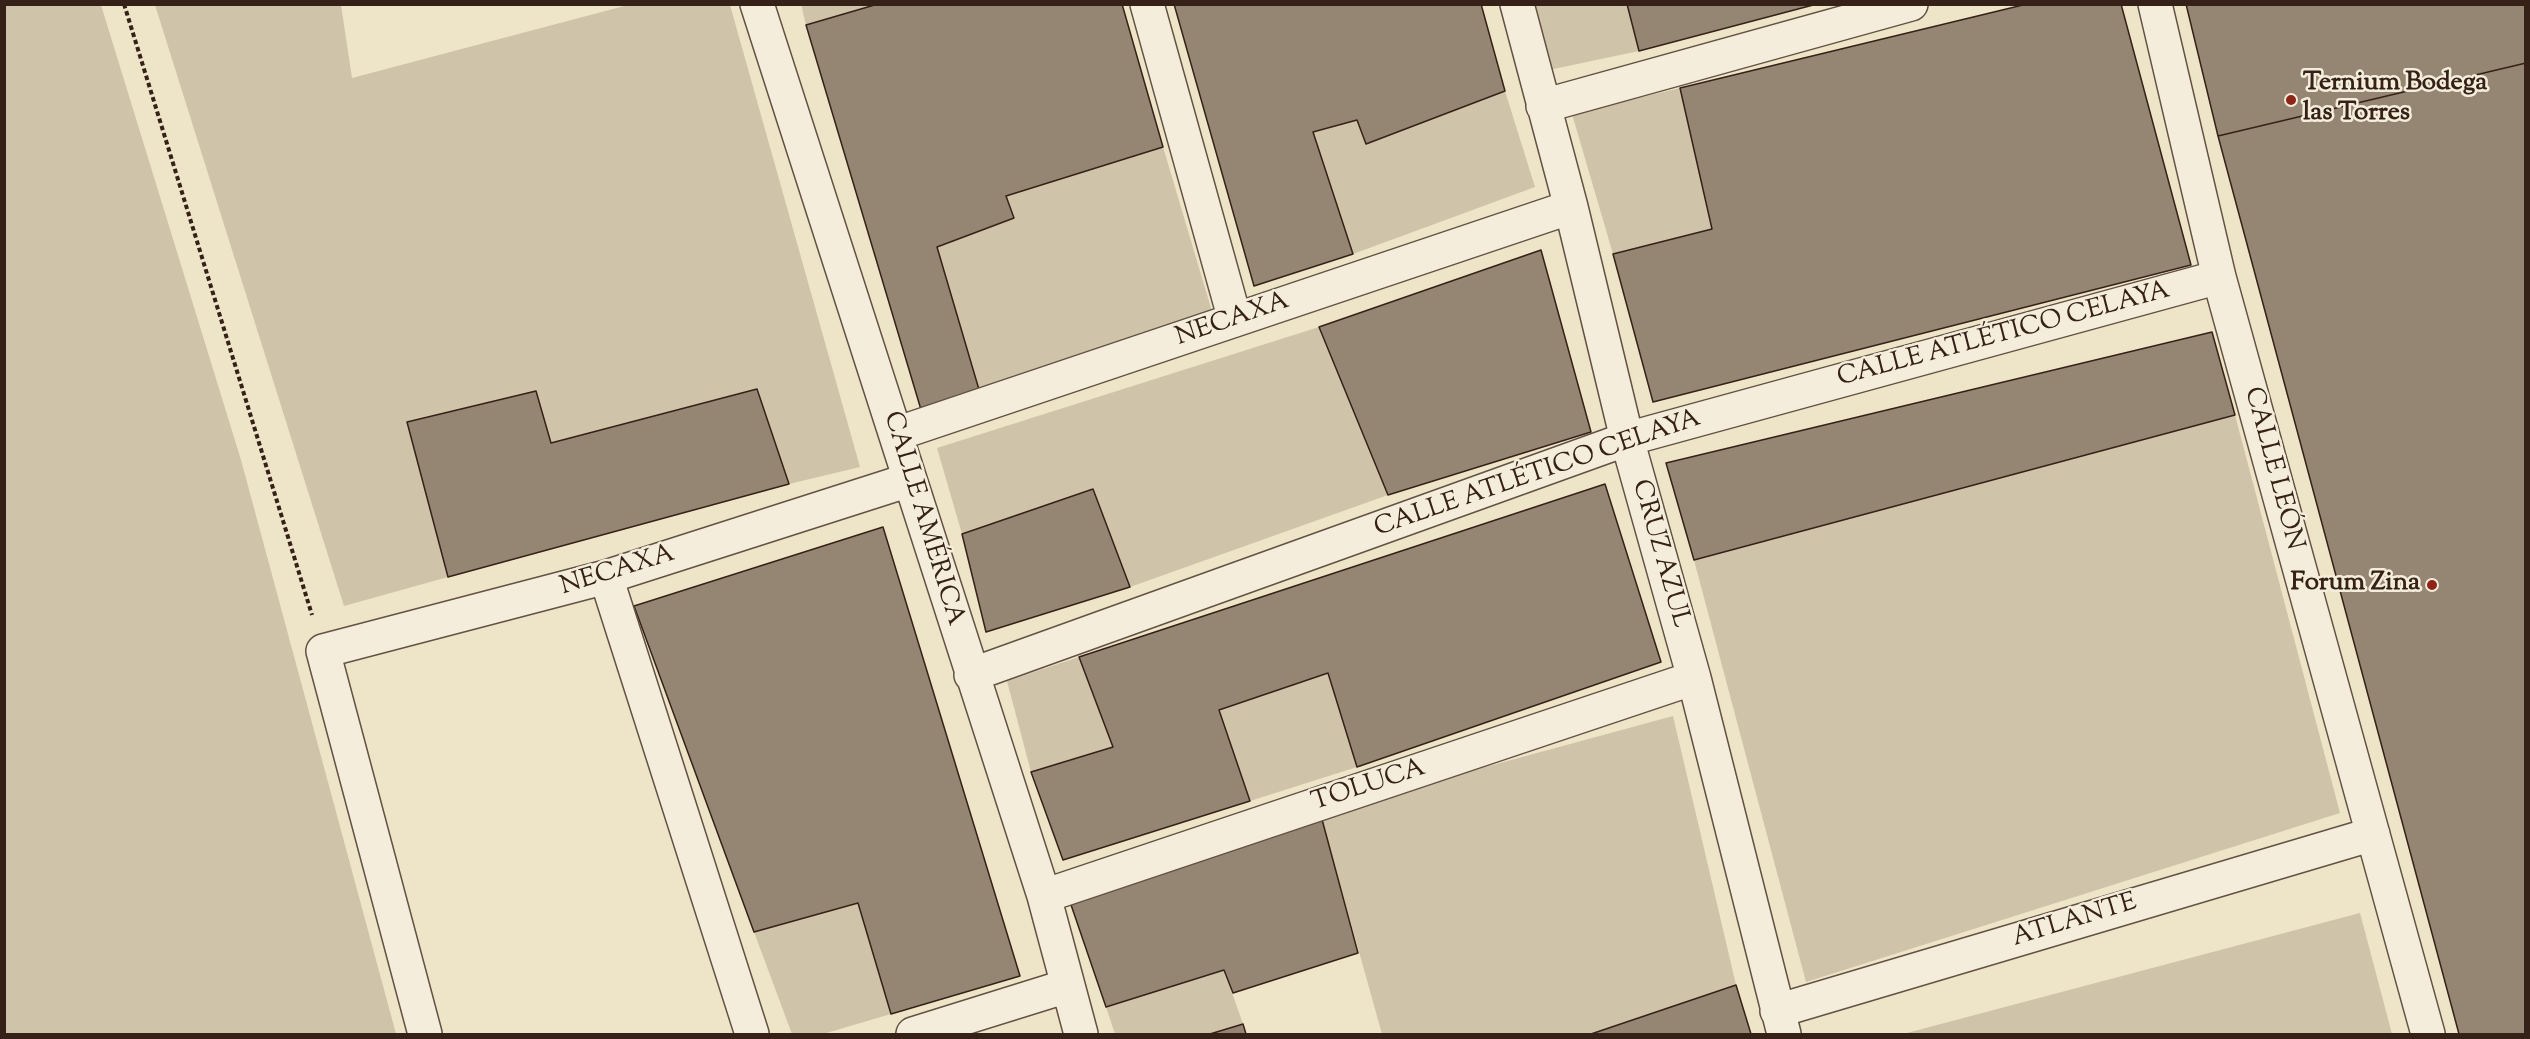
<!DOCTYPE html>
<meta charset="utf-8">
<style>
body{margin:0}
#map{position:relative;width:2530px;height:1039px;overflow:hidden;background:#eee4c7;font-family:"Sorts Mill Goudy",serif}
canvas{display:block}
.frame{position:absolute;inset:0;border:6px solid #352117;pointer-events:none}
</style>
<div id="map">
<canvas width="2530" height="1039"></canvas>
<div class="frame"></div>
</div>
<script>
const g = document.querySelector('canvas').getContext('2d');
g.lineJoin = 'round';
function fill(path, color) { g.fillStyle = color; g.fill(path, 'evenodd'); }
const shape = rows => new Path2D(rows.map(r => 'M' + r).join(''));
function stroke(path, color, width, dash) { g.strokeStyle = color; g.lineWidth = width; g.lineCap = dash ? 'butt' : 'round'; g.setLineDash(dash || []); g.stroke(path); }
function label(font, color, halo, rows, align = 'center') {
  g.font = font + ' "Sorts Mill Goudy",serif'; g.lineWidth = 5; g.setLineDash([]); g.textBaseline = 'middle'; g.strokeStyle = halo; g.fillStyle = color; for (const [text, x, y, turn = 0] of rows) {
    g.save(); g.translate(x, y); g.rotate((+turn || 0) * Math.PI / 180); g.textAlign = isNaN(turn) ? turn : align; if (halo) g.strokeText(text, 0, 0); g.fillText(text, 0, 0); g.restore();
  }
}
const green = shape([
 [5,4,101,5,241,460,396,1034,5,1034],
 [801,4,878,5,806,25],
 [155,5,341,5,352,78,628,5,730,5,860,467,789,484,757,389,551,443,536,391,408,422,448,577,344,606],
 [1529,5,1627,5,1639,51,1544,71],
 [1680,88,1712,229,1613,254,1572,114],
 [1505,91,1535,187,1353,254,1313,132,1357,120,1366,144],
 [1163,147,1214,318,980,393,937,247,1014,218,1006,196],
 [1319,327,1388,495,1130,587,1093,489,962,534,937,448],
 [2235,415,2340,813,1806,982,1694,560],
 [1079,657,1113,747,1031,772,1007,681],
 [1328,673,1357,767,1250,801,1219,710],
 [1673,716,1736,985,1591,1034,1382,1034,1320,812],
 [858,903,891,1014,823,1034,792,1034,754,932],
 [2360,913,2392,1034,1903,1034],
 [1224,970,1243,1024,1210,1034,1115,1034,1106,1007]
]);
const building = shape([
 [878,4,1122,4,1163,147,1006,196,1014,218,937,247,980,393,922,413,806,25,878,4],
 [1174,4,1481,4,1505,91,1366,144,1357,120,1313,132,1353,254,1254,286,1174,4],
 [1627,4,1817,4,1639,51,1627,4],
 [2027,4,2121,4,2191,265,1653,402,1613,254,1712,229,1680,88,2027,4],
 [2186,4,2526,4,2526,63,2218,136,2186,4],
 [2526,63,2526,1034,2459,1034,2218,136,2526,63],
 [1541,250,1591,432,1388,495,1319,327,1541,250],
 [2212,332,2235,415,1694,560,1666,463,2212,332],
 [757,389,789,484,448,577,407,422,536,391,551,443,757,389],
 [1605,484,1661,662,1357,767,1328,673,1219,710,1250,801,1063,860,1031,772,1113,747,1079,657,1605,484],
 [1093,489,1130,587,986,632,962,534,1093,489],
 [883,527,1020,976,891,1014,858,903,754,932,634,606,883,527],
 [1320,812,1358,953,1233,993,1224,970,1106,1007,1068,896,1320,812],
 [1736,985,1751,1034,1591,1034,1736,985],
 [1243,1024,1246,1034,1210,1034,1243,1024]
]);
const path = shape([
 [124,4,312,615]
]);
const street = shape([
 [757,4,1044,896,1081,1034],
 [1147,4,1235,320],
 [1517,4,1571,207,1627,439,1694,678,1784,1034],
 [2155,4,2219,277,2428,1034],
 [1543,106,1911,4],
 [896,434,1571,207],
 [606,577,752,1034],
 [971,675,1627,439,2219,277],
 [1044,896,1694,678],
 [1777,1011,2373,834],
 [425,1034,323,651,606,577,909,480],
 [913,1034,1067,986]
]);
const markers = [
 [2291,100,6,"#8f2418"],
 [2432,585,6,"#8f2418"]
];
const poiNames = [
 ["Ternium Bodega",2303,85],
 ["las Torres",2303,115],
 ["Forum Zina",2420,585,"right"]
];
const streetNames = [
 ["NECAXA",1233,321,-19],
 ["CALLE ATLÉTICO CELAYA",2004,336,-15],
 ["CALLE LEÓN",2272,469,75],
 ["CALLE ATLÉTICO CELAYA",1538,475,-19],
 ["CALLE AMÉRICA",922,519,73],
 ["CRUZ AZUL",1659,554,74],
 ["NECAXA",618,572,-17],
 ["TOLUCA",1369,787,-18],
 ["ATLANTE",2075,922,-17]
];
fill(green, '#cfc3a9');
fill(building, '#958673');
stroke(building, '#352117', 1.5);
stroke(street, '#635243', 36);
stroke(path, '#352117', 4, [4.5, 3]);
stroke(street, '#f4eddb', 33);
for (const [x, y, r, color] of markers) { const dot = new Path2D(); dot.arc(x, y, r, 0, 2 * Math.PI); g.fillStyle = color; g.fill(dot); stroke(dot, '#f4eddb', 2); }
label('bold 26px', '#352117', '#f4eddb', poiNames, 'left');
label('26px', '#352117', '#f4eddb', streetNames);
</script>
